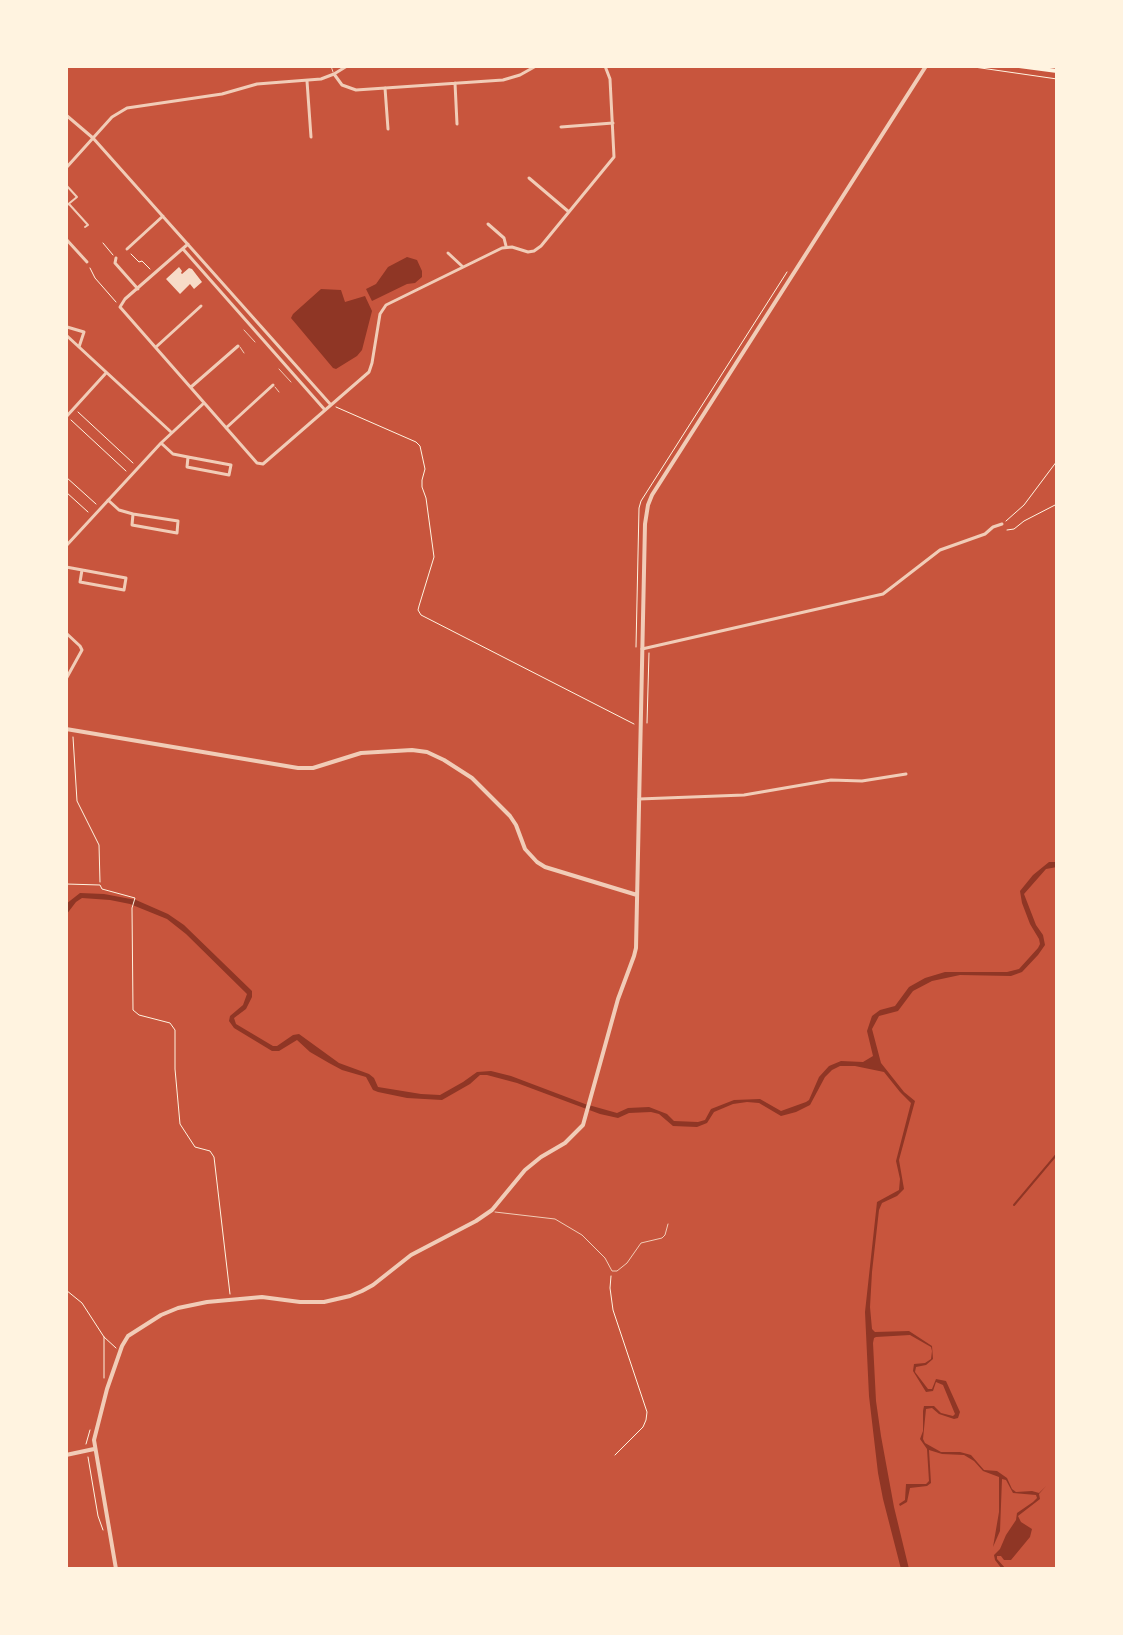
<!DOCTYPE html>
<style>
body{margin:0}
#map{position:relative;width:1123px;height:1635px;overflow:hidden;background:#c8553d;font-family:"Times New Roman",serif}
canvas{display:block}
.frame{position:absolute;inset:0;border:68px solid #fff3e0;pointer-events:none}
</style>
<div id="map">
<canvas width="1123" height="1635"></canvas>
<div class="frame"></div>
</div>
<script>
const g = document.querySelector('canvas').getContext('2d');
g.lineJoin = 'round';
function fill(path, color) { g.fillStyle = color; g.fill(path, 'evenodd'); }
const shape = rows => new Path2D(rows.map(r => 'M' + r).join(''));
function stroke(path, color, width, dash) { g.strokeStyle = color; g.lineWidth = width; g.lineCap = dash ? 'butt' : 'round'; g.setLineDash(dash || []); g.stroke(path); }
const water = shape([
 [407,257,417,260,422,271,422,277,415,283,407,284,372,301,366,289,376,284,388,267],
 [321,289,341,290,345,302,365,296,372,311,362,350,357,356,336,369,333,368,291,318,293,314],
 [1049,862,1057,862,1057,867,1046,869,1024,894,1036,925,1043,935,1045,945,1038,955,1022,972,1011,976,960,975,932,981,913,991,898,1011,879,1016,872,1029,881,1063,904,1092,915,1101,899,1160,904,1189,897,1196,882,1203,879,1210,872,1272,870,1307,872,1329,875,1332,909,1331,932,1346,933,1359,926,1365,916,1367,915,1372,928,1389,932,1389,936,1379,946,1381,960,1412,958,1418,954,1419,939,1414,932,1408,926,1409,923,1439,925,1443,941,1452,960,1452,971,1455,984,1470,997,1471,1007,1478,1012,1489,1016,1492,1032,1491,1039,1493,1046,1486,1039,1494,1040,1499,1018,1516,1021,1522,1032,1529,1030,1537,1011,1560,1004,1560,1001,1556,997,1556,997,1559,1006,1569,1002,1569,995,1560,994,1555,1000,1549,1006,1535,1016,1520,1017,1513,1033,1502,1037,1498,1036,1495,1013,1493,1006,1480,1002,1479,1000,1531,993,1547,999,1512,999,1477,983,1471,974,1461,964,1455,942,1454,929,1450,931,1483,927,1486,910,1488,907,1502,900,1506,899,1504,905,1500,906,1484,926,1484,929,1481,927,1449,920,1439,923,1431,923,1411,924,1406,934,1406,941,1413,953,1416,955,1414,943,1385,936,1382,933,1391,926,1392,913,1371,914,1364,925,1363,931,1359,932,1351,931,1347,910,1335,876,1337,874,1338,873,1343,876,1401,881,1436,894,1507,909,1569,901,1569,883,1499,878,1473,869,1396,865,1312,877,1202,899,1190,900,1179,896,1161,911,1103,900,1092,884,1072,855,1066,840,1066,832,1070,825,1077,810,1105,796,1112,781,1116,759,1103,747,1102,733,1104,714,1112,707,1123,697,1127,673,1126,659,1114,651,1112,629,1113,618,1118,600,1114,517,1083,487,1075,480,1075,470,1084,442,1100,407,1098,378,1092,373,1090,366,1077,342,1070,329,1063,310,1052,297,1040,279,1051,272,1051,234,1028,229,1021,230,1016,243,1005,247,994,186,934,167,919,130,904,110,900,82,898,76,902,66,915,66,904,80,893,104,894,136,900,168,914,184,925,252,991,252,997,246,1009,234,1018,236,1024,273,1046,277,1046,293,1035,299,1034,339,1063,369,1074,374,1078,378,1087,421,1094,440,1095,463,1082,477,1072,491,1071,511,1076,585,1104,617,1113,628,1108,649,1107,667,1114,674,1121,698,1122,705,1120,711,1109,734,1100,760,1099,781,1111,806,1102,809,1100,819,1077,829,1066,841,1061,863,1062,873,1056,867,1031,872,1016,880,1010,895,1006,909,987,925,978,945,972,1007,972,1019,969,1038,948,1040,944,1039,939,1030,924,1022,903,1020,891,1033,875]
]);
const stream = shape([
 [1014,1205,1057,1154]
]);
const building = shape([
 [179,267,182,271,181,273,182,274,189,268,192,269,202,282,194,289,190,284,180,294,166,279]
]);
const path = shape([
 [967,66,1057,79],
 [103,243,113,255],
 [131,254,139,262,142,261,150,269],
 [90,268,95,278,116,302],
 [336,407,416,442,420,446,425,469,422,480,422,487,426,498,434,557,419,606,418,610,421,615,634,724],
 [78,412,133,463],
 [71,420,126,471],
 [66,477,96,504],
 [66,492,88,512],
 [1006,521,1024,505,1057,461],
 [1007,530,1014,529,1024,521,1057,504],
 [636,647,639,508,641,501,787,272],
 [647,723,649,653],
 [73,737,77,801,99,845,100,882],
 [66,884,100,885,102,889,135,898,132,908,133,1010,139,1015,170,1023,175,1030,175,1069,180,1124,195,1147,210,1151,214,1157,230,1294],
 [611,1276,610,1288,613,1310,647,1412,646,1420,643,1427,615,1455],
 [66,1290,82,1303,104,1337,116,1348],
 [104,1337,104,1378],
 [86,1444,90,1430],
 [88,1457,98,1516,103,1530]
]);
const service = shape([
 [331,66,333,72],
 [244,330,255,342],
 [240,347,244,353],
 [279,369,291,382],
 [275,387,279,392],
 [495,1212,555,1219,582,1235,605,1258,612,1271,617,1271,627,1263,641,1243,662,1238,665,1235,668,1224]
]);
const pedestrian = shape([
 [66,185,77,197,66,206],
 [69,204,88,225,85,227]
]);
const minor = shape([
 [334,74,342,85,356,90,503,80,520,75,536,66],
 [307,81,311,137],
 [455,83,457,124],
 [385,88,388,129],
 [66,115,93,138,331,405],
 [561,127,613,123],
 [66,168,112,117,127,108,222,94,257,84,321,79,334,74,347,66],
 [529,178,569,212],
 [488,224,504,238,506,246],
 [66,239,87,262],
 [188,244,125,299,120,307,257,463,263,464,369,372,372,363,380,314,386,305,502,248,512,247,528,252,534,251,541,246,614,157,610,79,605,66],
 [127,249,163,216],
 [183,249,325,410],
 [448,253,463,267],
 [116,258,115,263,138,289],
 [66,329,67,327,84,332,79,347],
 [66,335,171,432],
 [156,347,201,306],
 [191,387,238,346],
 [66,417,106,373],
 [226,428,273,385],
 [161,443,173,454,188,457,231,465,229,475,187,467,188,457],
 [108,500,119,510,133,514,132,525,177,533,178,521,133,514],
 [66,546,161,443,204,403],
 [66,567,126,578,124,590,80,582,82,570],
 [66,633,80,646,82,650,66,679],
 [642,649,883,594,940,550,985,534,993,527,1002,524],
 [639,799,744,795,831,780,862,781,906,774]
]);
const tertiary = shape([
 [66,729,298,768,313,768,361,753,412,750,427,752,444,760,472,778,510,816,516,825,525,849,537,862,545,867,637,895],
 [66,1455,94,1449],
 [116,1569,94,1440,107,1389,122,1346,128,1336,161,1315,178,1308,207,1302,262,1297,300,1302,324,1302,350,1296,362,1291,373,1285,411,1255,476,1221,492,1210,525,1170,541,1157,565,1143,583,1125,618,999,634,956,636,948,645,524,648,505,652,495,926,66]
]);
const secondary = shape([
 [1019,66,1057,71]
]);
fill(water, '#8f3625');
stroke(stream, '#8f3625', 2);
fill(building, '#f7dbc8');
stroke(path, '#fff3e0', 1);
stroke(service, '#f1ccb7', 1);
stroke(pedestrian, '#f1ccb7', 2);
stroke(minor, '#f1ccb7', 3);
stroke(tertiary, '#f1ccb7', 4);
stroke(secondary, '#fff3e0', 4);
</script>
